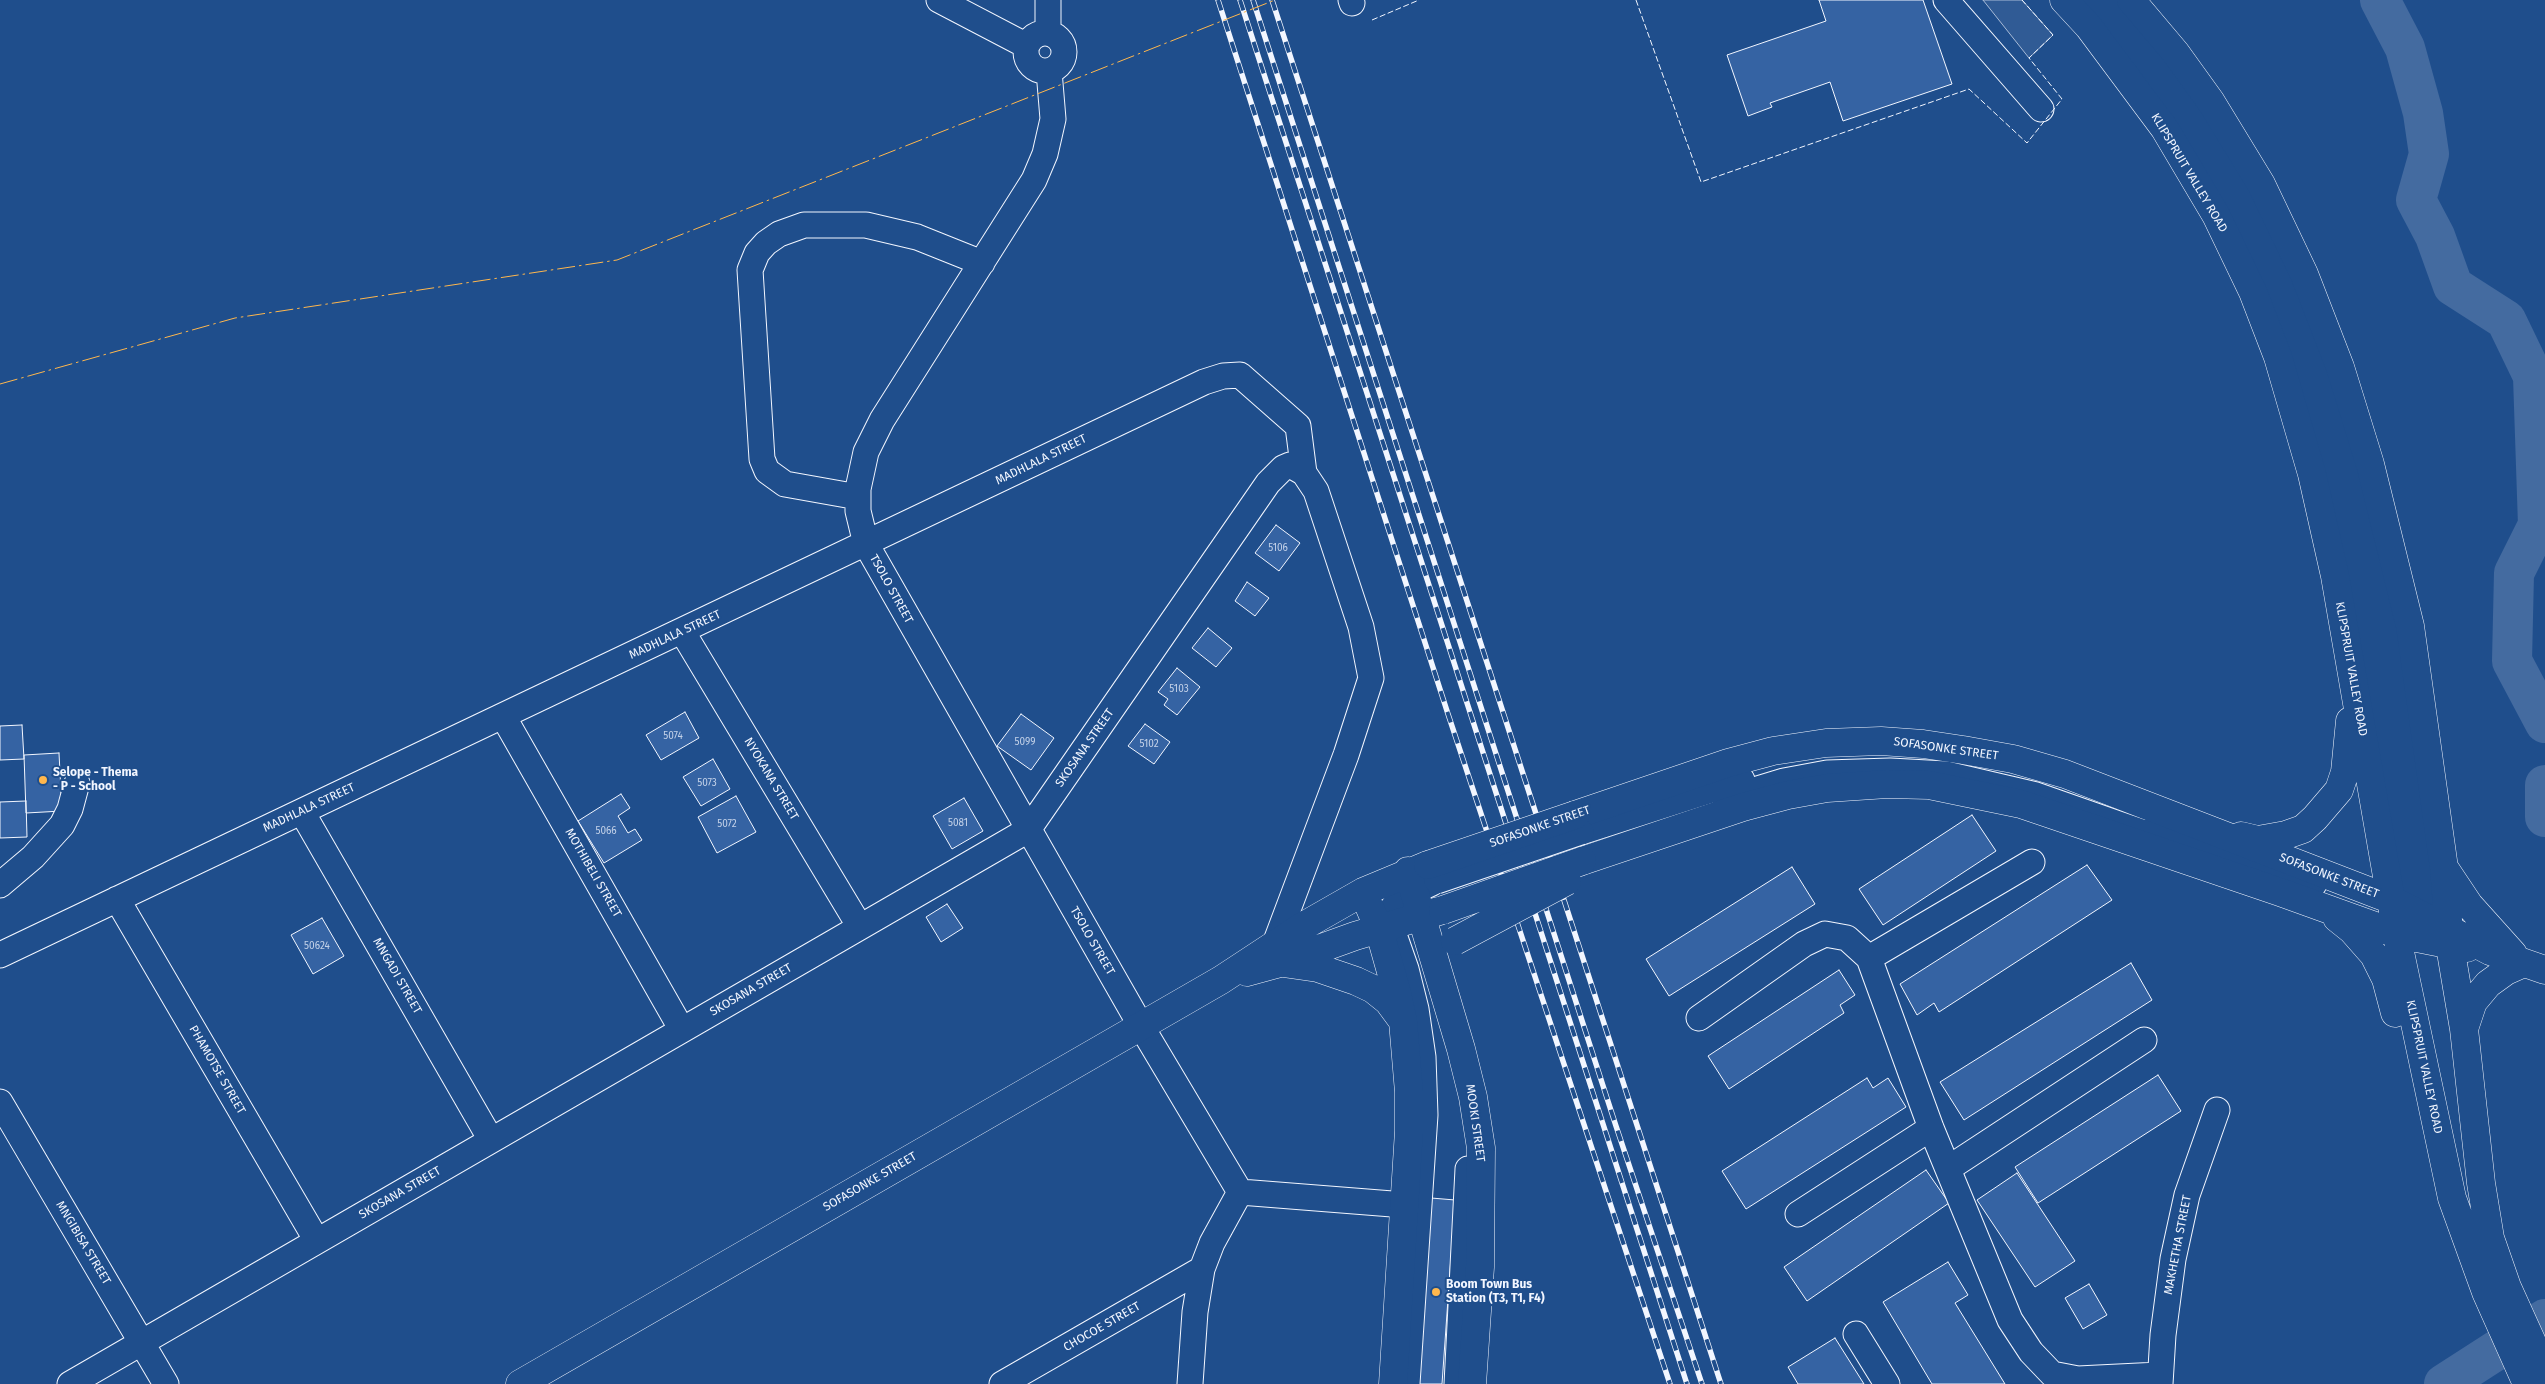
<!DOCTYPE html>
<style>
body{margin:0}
canvas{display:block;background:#1f4e8c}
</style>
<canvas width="2545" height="1384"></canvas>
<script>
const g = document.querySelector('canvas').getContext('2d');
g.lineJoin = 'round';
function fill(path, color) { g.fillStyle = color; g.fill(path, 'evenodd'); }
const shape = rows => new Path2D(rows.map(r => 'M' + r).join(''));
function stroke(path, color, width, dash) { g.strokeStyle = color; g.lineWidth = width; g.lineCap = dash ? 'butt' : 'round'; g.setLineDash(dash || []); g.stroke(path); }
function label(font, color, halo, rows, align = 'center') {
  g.font = font + ' "Fira Sans",sans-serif'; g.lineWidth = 4; g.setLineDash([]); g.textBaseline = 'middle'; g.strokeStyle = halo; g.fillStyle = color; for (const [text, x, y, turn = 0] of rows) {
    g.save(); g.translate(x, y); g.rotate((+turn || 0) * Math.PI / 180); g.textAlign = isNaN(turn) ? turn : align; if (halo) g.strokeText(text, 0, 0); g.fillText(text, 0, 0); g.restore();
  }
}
const built = shape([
 [1983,0,2022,0,2053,35,2029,58,1983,0]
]);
const stream = shape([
 [2538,525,2545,541]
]);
const river = shape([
 [2380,0,2405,48,2423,113,2429,154,2416,200,2435,236,2453,286,2506,320,2533,376,2538,525,2514,573,2512,661,2545,723],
 [2545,785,2545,817],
 [2444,1384,2545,1319]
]);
const building = shape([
 [1819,0,1923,0,1952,84,1843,121,1830,82,1770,103,1772,107,1748,116,1727,55,1826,21,1819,0],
 [1276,525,1300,543,1279,571,1255,553,1276,525],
 [1247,582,1269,598,1255,616,1235,601,1247,582],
 [1208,628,1232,648,1216,667,1192,648,1208,628],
 [1177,668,1200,687,1177,715,1164,705,1168,699,1158,692,1177,668],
 [685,712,699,738,661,760,646,735,685,712],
 [1021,714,1054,738,1031,770,997,746,1021,714],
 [1145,724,1170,742,1154,764,1128,746,1145,724],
 [22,725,24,759,0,760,0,726,22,725],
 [59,753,62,811,26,813,24,755,59,753],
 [713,759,730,789,701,806,683,777,713,759],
 [621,794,630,808,618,816,628,833,635,829,642,840,604,863,578,821,621,794],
 [736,796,756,832,717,853,698,817,736,796],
 [964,798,983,831,952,849,933,816,964,798],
 [26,801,27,837,0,838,0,802,26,801],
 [1972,815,1996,851,1883,925,1859,889,1972,815],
 [2087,865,2112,900,1939,1012,1934,1003,1917,1015,1900,984,2087,865],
 [1792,867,1815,904,1669,996,1646,959,1792,867],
 [947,904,963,928,941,942,926,917,947,904],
 [322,918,344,956,313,974,291,935,322,918],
 [2131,963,2152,1000,1964,1120,1940,1082,2131,963],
 [1839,970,1855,995,1840,1005,1844,1013,1729,1089,1708,1056,1839,970],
 [2158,1075,2181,1111,2038,1203,2015,1167,2158,1075],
 [1867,1078,1873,1088,1888,1078,1906,1107,1746,1209,1722,1171,1867,1078],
 [1926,1170,1949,1203,1807,1301,1784,1267,1926,1170],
 [2017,1173,2075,1261,2035,1287,1977,1200,2017,1173],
 [1431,1198,1455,1200,1442,1384,1419,1384,1431,1198],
 [1948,1262,1968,1295,1955,1303,2005,1384,1932,1384,1883,1302,1948,1262],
 [2089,1284,2107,1315,2083,1329,2065,1298,2089,1284],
 [1835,1338,1864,1384,1798,1384,1788,1367,1835,1338]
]);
const minor = shape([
 [939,0,1027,46],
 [1351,0,1352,3],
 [1946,0,2041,109],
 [2082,0,2103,22,2174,115,2236,220,2270,291,2299,363,2332,482,2355,583,2414,889],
 [2108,0,2184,95,2238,181,2280,271,2318,363,2348,463,2385,624,2428,875,2430,919,2426,927,2417,932],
 '1026 52a19 19 0 1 1 38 0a19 19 0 1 1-38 0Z',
 [1048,33,1048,0],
 [1049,71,1053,119,1045,154,1034,180,882,420,866,452,858,489,858,511,866,544,1141,1026,1240,1192,1405,1205],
 [858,497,785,484,767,471,762,459,750,270,757,253,766,243,779,234,804,225,866,225,917,237,982,263],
 [682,631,860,927],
 [503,716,682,1030],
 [1725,799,1784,781,1827,773,1890,771,1946,774,2036,795,2173,843],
 [302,812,491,1140],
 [2157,825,2314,884],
 [1581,832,1742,780],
 [0,885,33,857,62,825,70,809,77,783],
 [117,899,317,1241],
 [0,955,1204,382,1223,376,1240,375,1298,426,1304,473],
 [1869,958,2032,862],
 [1699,1018,1804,944,1825,934,1847,938,1869,958,1931,1128,2010,1320,2031,1352,2052,1374,2078,1379,2159,1375],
 [0,1102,166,1384],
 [1949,1168,2144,1040],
 [1798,1214,1931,1128],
 [1856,1334,1887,1384],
 [70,1384,1028,830,1268,483,1283,468,1290,465,1304,473,1316,491,1361,627,1371,678,1346,755,1275,944],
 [1002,1384,1202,1269],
 [1190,1384,1195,1312,1202,1269,1212,1243,1240,1192],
 [1407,1384,1425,1115,1423,1057,1416,1009,1406,969,1391,926,1390,911,1400,898,1432,883],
 [1457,1384,1468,1169],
 [2160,1384,2163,1335,2173,1259,2187,1195,2217,1110]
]);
const major = shape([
 [2064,0,2089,27,2165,129,2216,215,2253,292,2278,357,2312,474,2335,576,2401,957,2452,1198,2486,1292,2527,1384],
 [2131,0,2175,52,2211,102,2261,184,2304,274,2340,367,2370,464,2410,626,2444,868,2450,946,2464,1029,2481,1183,2490,1238,2507,1287,2545,1371],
 [1575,815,1728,763,1773,751,1826,743,1881,741,1923,744,1963,750,2013,759,2065,774,2392,900,2490,951,2545,970],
 [2241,836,2258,840,2286,835,2303,829,2315,818,2339,790,2345,772,2350,721],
 [1582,861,1743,807,1788,795,1827,788,1887,784,1929,785,2021,804,2280,892,2397,934,2467,948],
 [2445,869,2469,905,2513,954],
 [1408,871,1461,1049,1473,1097,1481,1148,1480,1267,1472,1384],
 [1363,892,1379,929,1397,993,1403,1021,1409,1092,1409,1131,1393,1384],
 [2337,918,2352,930,2374,955,2386,979,2395,1013],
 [1283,963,1318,968,1356,981,1373,989,1388,1001,1402,1020],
 [1247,972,1280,963,1355,936,1439,911],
 [2464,1029,2473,1002,2488,984,2506,971,2524,963],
 [520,1384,1221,980,1300,928,1363,892,1428,865]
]);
const rail = shape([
 [1218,0,1448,714,1670,1384],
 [1240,0,1687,1384],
 [1253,0,1616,1126,1702,1384],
 [1272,0,1721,1384]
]);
const minorBridge = shape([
 [1437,881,1581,832]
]);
const majorBridge = shape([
 [1428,865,1575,815],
 [1443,910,1582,861],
 [1455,941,1567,881]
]);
const fence = shape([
 [1636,0,1701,182,1969,89,2027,143,2062,99,2029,58,2053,35,2022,0],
 [1372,20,1419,0]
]);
const power = shape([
 [0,384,235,318,617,260,1275,0]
]);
const markers = [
 [43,780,5,"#ffb74d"],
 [1436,1292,5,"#ffb74d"]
];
const numberNames = [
 ["5106",1278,548],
 ["5103",1179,689],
 ["5074",673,736],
 ["5099",1025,742],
 ["5102",1149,744],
 ["5073",707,783],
 ["5081",958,823],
 ["5072",727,824],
 ["5066",606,831],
 ["50624",317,946]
];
const streetNames = [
 ["KLIPSPRUIT VALLEY ROAD",2189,173,59],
 ["MADHLALA STREET",1041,460,-26],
 ["TSOLO STREET",891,589,61],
 ["MADHLALA STREET",675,635,-25],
 ["KLIPSPRUIT VALLEY ROAD",2351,669,80],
 ["SKOSANA STREET",1085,748,-55],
 ["SOFASONKE STREET",1946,749,8],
 ["NYOKANA STREET",771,779,59],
 ["MADHLALA STREET",309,808,-25],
 ["SOFASONKE STREET",1540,827,-19],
 ["MOTHIBELI STREET",593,873,60],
 ["SOFASONKE STREET",2329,876,21],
 ["TSOLO STREET",1092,941,60],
 ["MNGADI STREET",397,976,60],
 ["SKOSANA STREET",751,990,-30],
 ["KLIPSPRUIT VALLEY ROAD",2424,1067,78],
 ["PHAMOTSE STREET",217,1070,60],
 ["MOOKI STREET",1475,1123,82],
 ["SOFASONKE STREET",870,1182,-30],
 ["SKOSANA STREET",400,1193,-30],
 ["MNGIBISA STREET",83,1243,59],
 ["MAKHETHA STREET",2178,1245,-79],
 ["CHOCOE STREET",1102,1327,-30]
];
const poiNames = [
 ["Selope - Thema",53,773],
 ["- P - School",53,787],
 ["Boom Town Bus",1446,1285],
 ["Station (T3, T1, F4)",1446,1299]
];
fill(built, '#305b95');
stroke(built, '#a8bbd7', 1);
stroke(stream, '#446ba0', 7);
stroke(river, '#446ba0', 40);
fill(building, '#3563a3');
stroke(building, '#f2f6ff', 1);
stroke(minor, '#f2f6ff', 27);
stroke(major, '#f2f6ff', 29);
stroke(minor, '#1f4e8c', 25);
stroke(major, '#1f4e8c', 28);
stroke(rail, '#f2f6ff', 5.5);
stroke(rail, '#1f4e8c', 4, [11]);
stroke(minorBridge, '#f2f6ff', 27, []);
stroke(majorBridge, '#f2f6ff', 29, []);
stroke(minorBridge, '#1f4e8c', 25);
stroke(majorBridge, '#1f4e8c', 28);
stroke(fence, '#f2f6ff', 1, [6, 2.5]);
stroke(power, '#ffb74d', 1, [18, 4, 2.5, 4]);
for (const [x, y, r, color] of markers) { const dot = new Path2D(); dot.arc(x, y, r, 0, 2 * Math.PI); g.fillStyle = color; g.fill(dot); stroke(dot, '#1f4e8c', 2); }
label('10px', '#c3d1e8', null, numberNames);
label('12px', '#f2f6ff', '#1f4e8c', streetNames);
label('bold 12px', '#f2f6ff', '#1f4e8c', poiNames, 'left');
</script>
